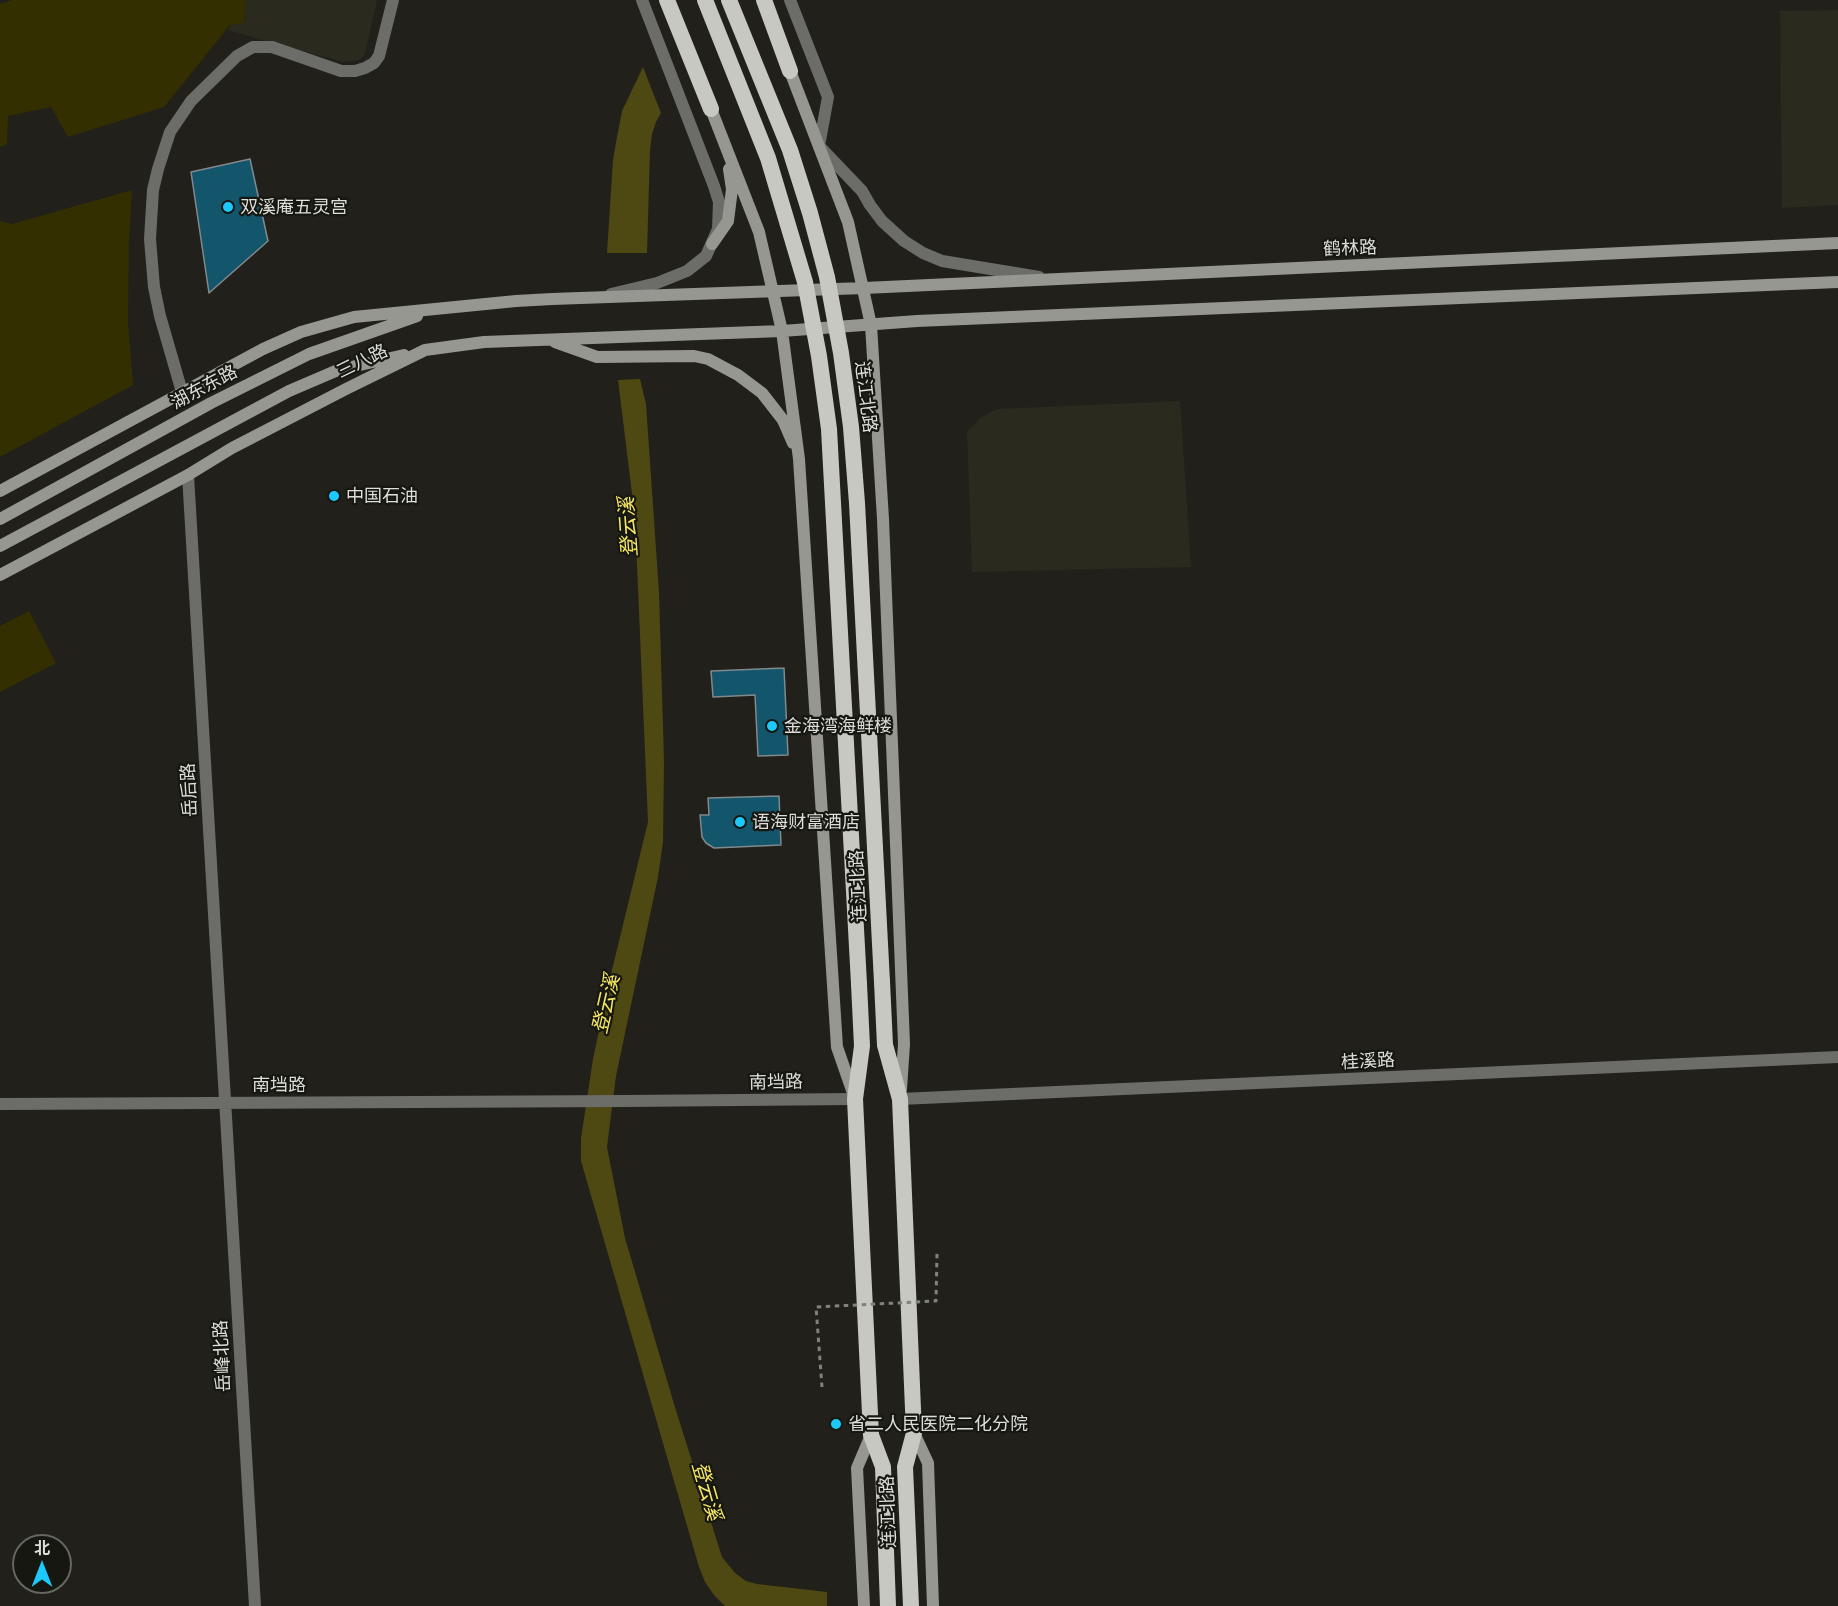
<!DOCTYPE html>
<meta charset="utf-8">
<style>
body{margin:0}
#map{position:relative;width:1838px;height:1606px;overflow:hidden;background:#21201b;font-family:Commissioner,"Noto Sans SC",sans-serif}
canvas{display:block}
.north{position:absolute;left:12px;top:1534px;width:60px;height:60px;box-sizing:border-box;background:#171712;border:2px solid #666662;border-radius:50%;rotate:0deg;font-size:16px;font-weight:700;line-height:24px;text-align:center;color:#ddddd9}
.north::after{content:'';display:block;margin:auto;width:21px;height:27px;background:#1dc9fc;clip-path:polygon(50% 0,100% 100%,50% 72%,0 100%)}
</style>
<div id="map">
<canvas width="1838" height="1606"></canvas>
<div class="north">北</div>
</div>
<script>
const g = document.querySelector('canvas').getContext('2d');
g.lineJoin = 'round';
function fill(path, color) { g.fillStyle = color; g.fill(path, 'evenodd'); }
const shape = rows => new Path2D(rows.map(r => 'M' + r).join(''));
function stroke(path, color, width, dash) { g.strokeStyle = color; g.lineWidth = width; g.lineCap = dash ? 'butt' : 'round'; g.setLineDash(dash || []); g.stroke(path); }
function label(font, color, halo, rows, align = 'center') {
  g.font = font + ' Commissioner,"Noto Sans SC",sans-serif'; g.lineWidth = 4.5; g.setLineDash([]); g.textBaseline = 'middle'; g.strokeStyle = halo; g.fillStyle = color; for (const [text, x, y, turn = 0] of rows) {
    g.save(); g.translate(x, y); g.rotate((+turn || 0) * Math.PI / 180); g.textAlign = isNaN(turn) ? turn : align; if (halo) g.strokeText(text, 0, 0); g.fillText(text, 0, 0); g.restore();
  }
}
const built = shape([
 [246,0,377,0,365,54,361,59,354,61,343,62,227,30,231,25,244,23],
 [1838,10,1838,205,1782,208,1780,11],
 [1180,401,1191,567,972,572,967,432,980,418,997,409]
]);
const green = shape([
 [12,0,246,0,244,23,230,25,164,107,68,137,51,107,8,116,7,144,0,147,0,4],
 [132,190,129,241,128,323,133,385,0,457,0,221,12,224],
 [29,611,56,663,0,692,0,626]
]);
const water = shape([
 [643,67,661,113,656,122,652,134,650,150,647,253,607,253,613,160,617,137,622,111],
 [640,379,646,404,659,592,664,761,663,842,658,877,616,1076,607,1147,625,1238,674,1404,722,1557,735,1573,746,1581,757,1584,827,1592,827,1606,725,1606,714,1595,705,1582,699,1567,581,1161,581,1138,593,1059,611,974,648,822,635,518,618,380]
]);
const building = shape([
 [250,159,268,241,209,293,191,172,250,159],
 [784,668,788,755,758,756,755,695,713,697,711,671,784,668],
 [779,796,781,845,714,848,706,843,702,837,700,815,709,815,708,798,779,796]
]);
const minor = shape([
 [182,392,160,316,154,287,150,239,153,190,158,169,170,132,191,101,237,56,253,47,272,47,341,71,355,71,365,68,374,63,379,56,393,0]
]);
const tertiary = shape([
 [790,0,828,97,819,146,862,191,870,205,882,221,904,241,923,253,942,261,1039,277],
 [611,294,657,283,687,271,706,256,718,229,719,202,714,186,642,0],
 [188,475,255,1606],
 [900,1099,1838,1057],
 [0,1104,625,1101,855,1099]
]);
const secondary = shape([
 [790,71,848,222,871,325,883,519,904,1044,901,1089],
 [711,109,759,232,782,331,799,459,837,1047,854,1096],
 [712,244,728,221,732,189,729,169],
 [555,342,597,357,694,356,708,359,738,375,762,393,783,420,793,443],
 [0,491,263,349,301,332,354,317,516,301,552,299,864,288,1838,243],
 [0,519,211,403,309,354,417,316],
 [0,546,289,391,338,370,404,355],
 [0,575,188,475,232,448,346,389,425,350,484,342,782,331,917,321,1838,282],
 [914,1433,928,1463,933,1606],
 [864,1606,857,1468,871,1435]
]);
const trunk = shape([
 [667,0,711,109],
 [764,0,790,71],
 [882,982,885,1045,900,1099,914,1433,905,1467,911,1606],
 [859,984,862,1046,855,1099,871,1435,883,1467,888,1606]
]);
const pathBridge = shape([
 [822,1387,816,1307,936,1301,937,1253]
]);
const trunkBridge = shape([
 [705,0,768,158,805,282,819,356,829,429,859,984],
 [729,0,790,150,810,213,827,277,841,353,851,427,857,503,882,982]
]);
const markers = [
 [228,207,6,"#1dc9fc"],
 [334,496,6,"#1dc9fc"],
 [772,726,6,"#1dc9fc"],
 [740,822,6,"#1dc9fc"],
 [836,1424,6,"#1dc9fc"]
];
const poiNames = [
 ["双溪庵五灵宫",240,207],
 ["中国石油",346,496],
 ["金海湾海鲜楼",784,726],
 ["语海财富酒店",752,822],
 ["省二人民医院二化分院",848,1424]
];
const streetNames = [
 ["鹤林路",1350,248,-2],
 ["三八路",362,361,-26],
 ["湖东东路",204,387,-28],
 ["连江北路",866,397,83],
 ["岳后路",189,790,-93],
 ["连江北路",858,886,-93],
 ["桂溪路",1368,1061,-3],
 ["南垱路",776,1082,-1],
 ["南垱路",279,1085],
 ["岳峰北路",222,1356,-93],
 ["连江北路",888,1512,-92]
];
const waterNames = [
 ["登云溪",628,527,-94],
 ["登云溪",606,1004,-77],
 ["登云溪",707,1491,74]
];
fill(built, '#2b2a1f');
fill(green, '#342f01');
fill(water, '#4e4812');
fill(building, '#13566c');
stroke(building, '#81898c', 1.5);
stroke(minor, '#6c6c69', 12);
stroke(tertiary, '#6c6c69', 12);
stroke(secondary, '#979792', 12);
stroke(trunk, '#c8c8c2', 16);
stroke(pathBridge, '#82827d', 3, [4.5, 4.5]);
stroke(trunkBridge, '#c8c8c2', 16);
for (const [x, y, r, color] of markers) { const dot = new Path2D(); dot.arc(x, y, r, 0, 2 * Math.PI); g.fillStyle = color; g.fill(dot); stroke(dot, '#171712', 2); }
label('18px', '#ddddd9', '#171712', poiNames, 'left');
label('18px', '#ddddd9', '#171712', streetNames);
label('italic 20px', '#f6e763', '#171712', waterNames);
</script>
